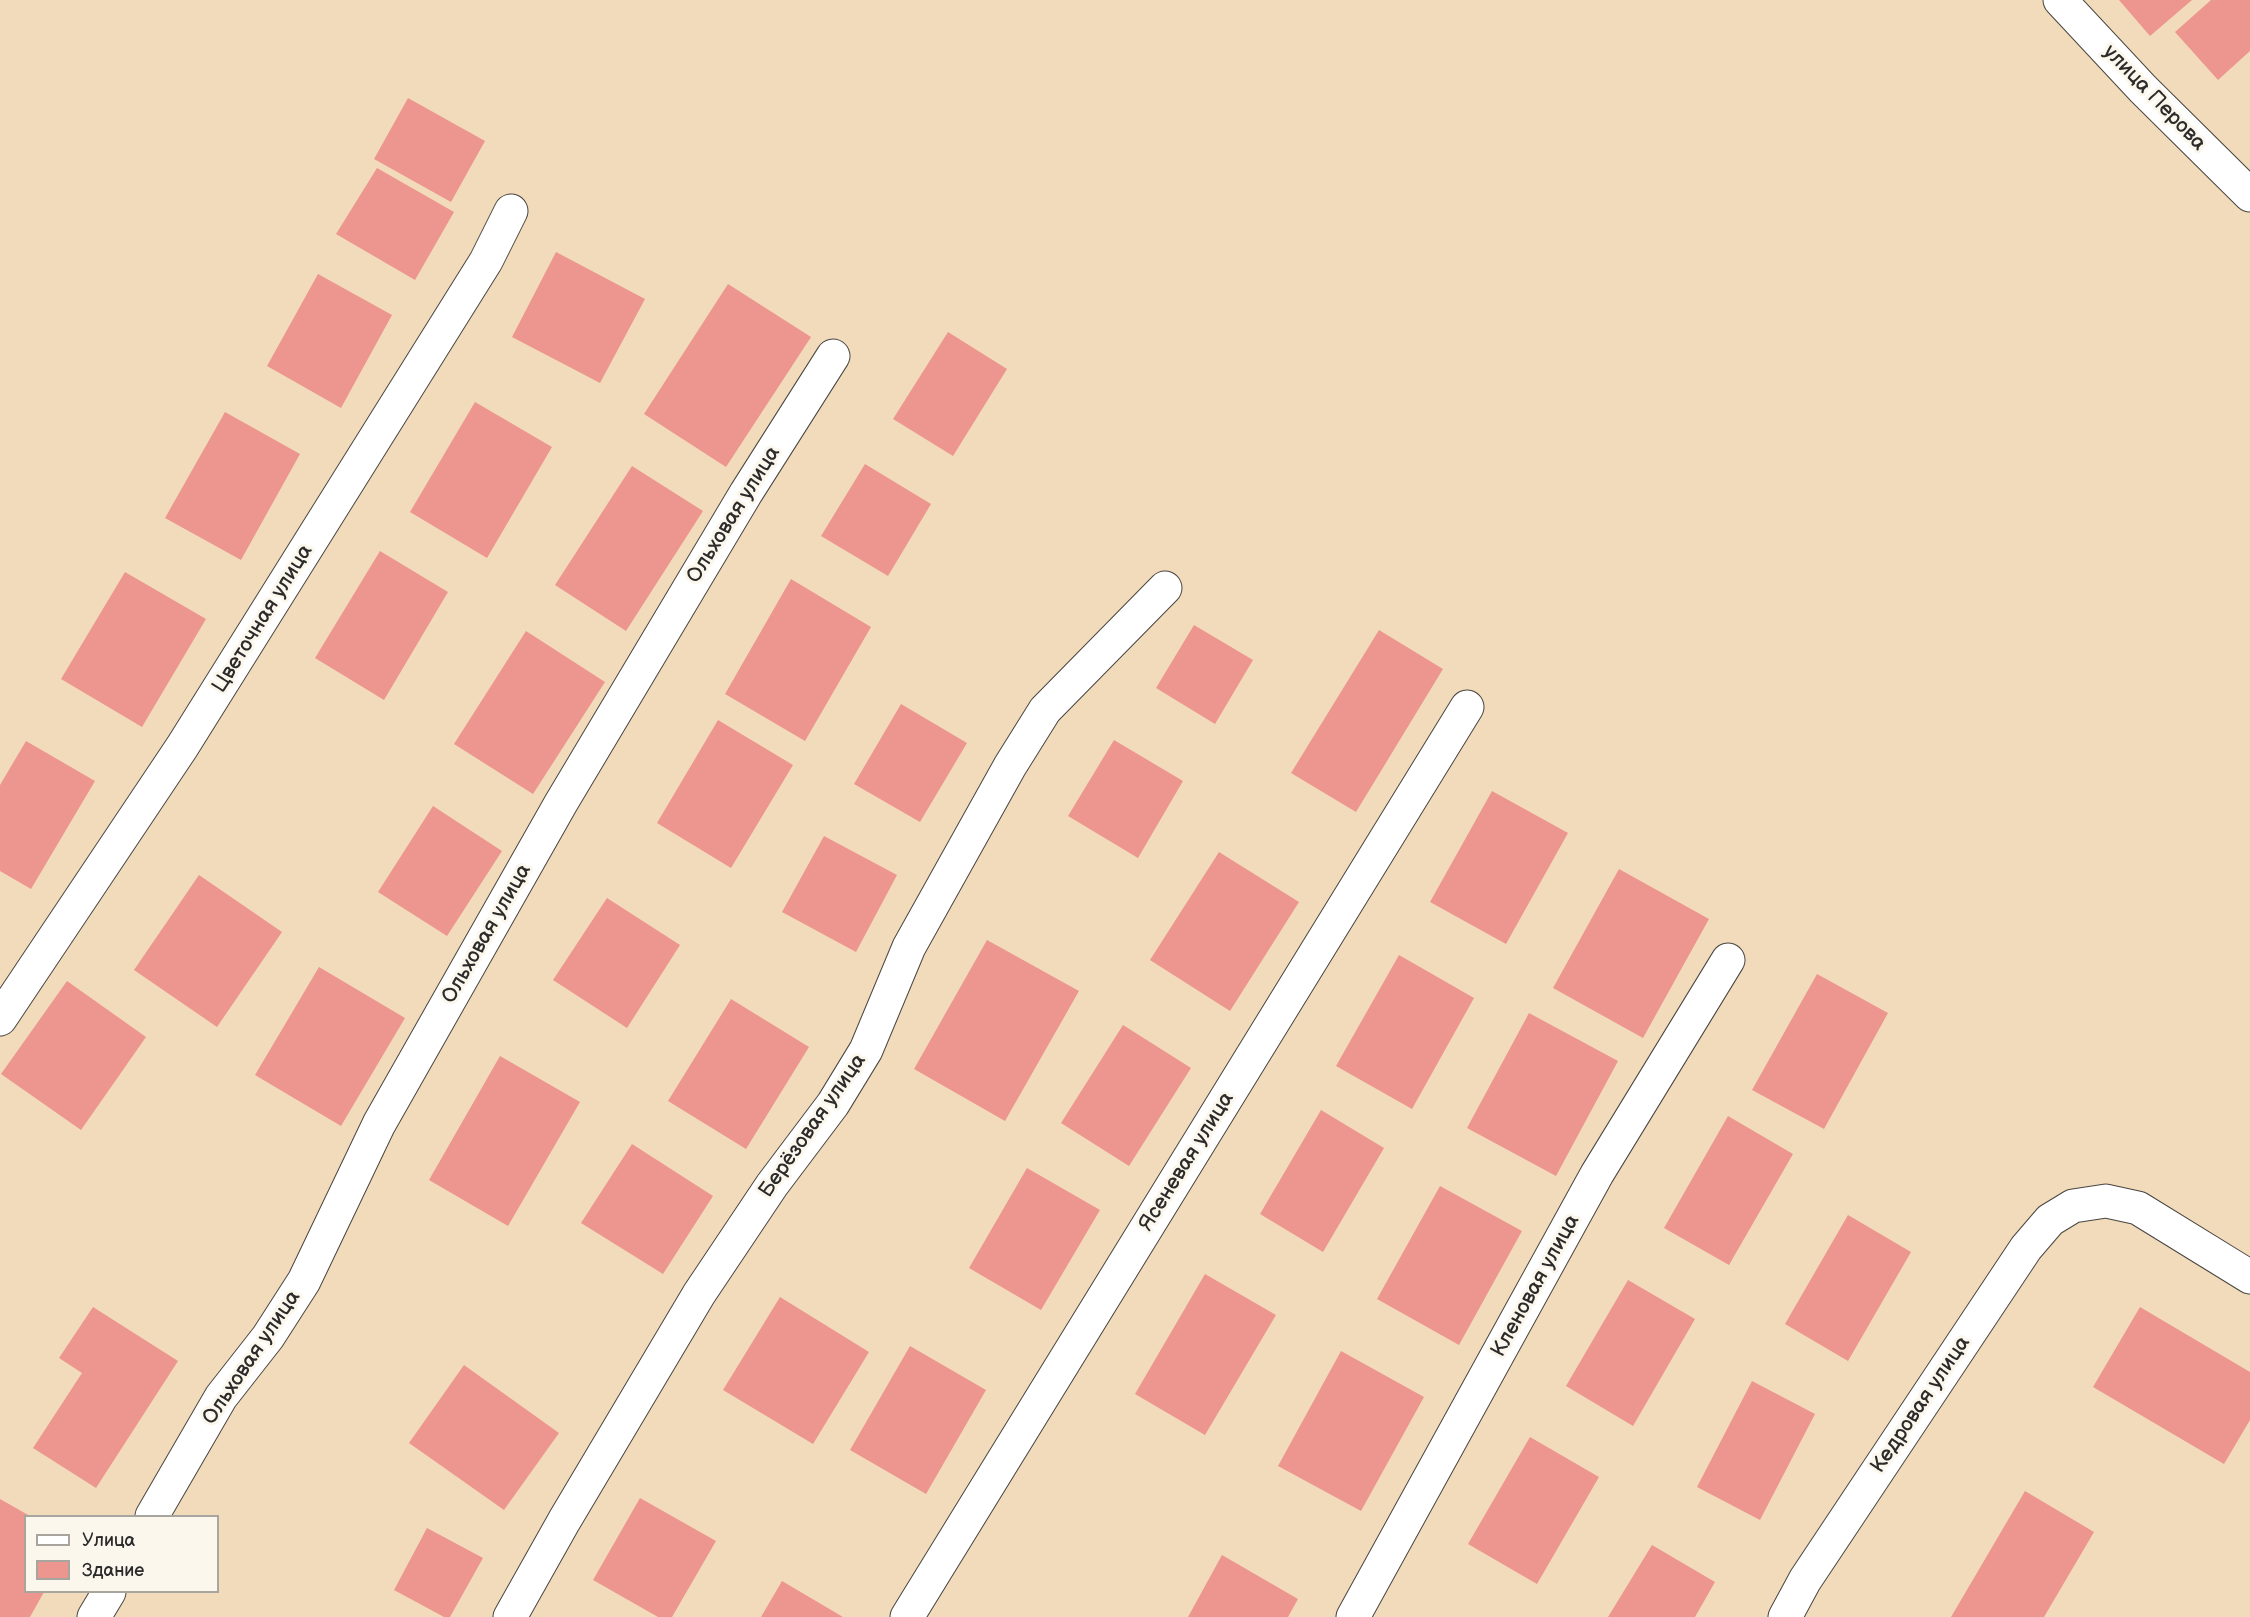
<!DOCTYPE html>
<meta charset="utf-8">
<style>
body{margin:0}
#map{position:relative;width:2250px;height:1617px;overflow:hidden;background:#f1dbbb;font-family:"Balsamiq Sans",sans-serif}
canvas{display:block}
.legend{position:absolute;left:24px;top:1515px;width:195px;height:78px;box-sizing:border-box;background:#fbf7ec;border:2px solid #a8a59f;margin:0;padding:8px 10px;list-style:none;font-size:18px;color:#2b2b2b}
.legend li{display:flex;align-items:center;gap:12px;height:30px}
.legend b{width:30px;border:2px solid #a8a59f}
</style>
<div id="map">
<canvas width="2250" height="1617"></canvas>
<ul class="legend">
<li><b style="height:8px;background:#fff"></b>Улица</li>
<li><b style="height:16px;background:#ed9690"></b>Здание</li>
</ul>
</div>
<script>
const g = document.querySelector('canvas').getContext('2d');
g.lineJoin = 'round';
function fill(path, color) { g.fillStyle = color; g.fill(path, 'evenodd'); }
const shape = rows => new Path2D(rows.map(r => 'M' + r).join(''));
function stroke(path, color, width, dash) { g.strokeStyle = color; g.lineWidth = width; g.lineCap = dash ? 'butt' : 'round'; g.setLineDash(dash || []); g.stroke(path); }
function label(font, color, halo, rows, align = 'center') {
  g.font = font + ' "Balsamiq Sans",sans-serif'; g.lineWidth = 6; g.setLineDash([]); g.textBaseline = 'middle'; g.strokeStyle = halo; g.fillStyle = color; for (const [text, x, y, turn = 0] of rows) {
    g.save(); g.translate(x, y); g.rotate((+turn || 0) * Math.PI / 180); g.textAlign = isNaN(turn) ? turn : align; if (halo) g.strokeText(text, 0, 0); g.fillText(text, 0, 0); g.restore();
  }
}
const building = shape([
 [2119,0,2192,0,2150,36],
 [2211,0,2250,0,2250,51,2218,80,2175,32],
 [408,98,485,141,451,202,374,159],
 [377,168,454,212,415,280,336,234],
 [556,252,645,299,600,383,512,337],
 [318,274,392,315,341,408,267,366],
 [728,284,811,337,726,467,644,414],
 [948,332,1007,369,953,456,893,419],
 [475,402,552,447,487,558,410,512],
 [225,412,300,454,241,560,165,518],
 [865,464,931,504,888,576,821,536],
 [632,466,703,511,626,631,555,585],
 [380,551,448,592,384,700,315,658],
 [125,572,206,619,142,727,61,679],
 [791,579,871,627,805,741,725,694],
 [1194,625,1253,660,1215,724,1156,688],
 [1379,630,1443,669,1356,812,1291,773],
 [526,631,605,682,533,794,454,744],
 [901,704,967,743,920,822,854,784],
 [718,720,793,765,731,868,657,823],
 [1114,740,1183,781,1138,858,1068,816],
 [26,741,95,781,31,889,0,871,0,785],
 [1492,791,1568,833,1506,944,1430,902],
 [433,806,502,851,447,936,378,892],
 [824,836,897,875,856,952,782,912],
 [1219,852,1299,902,1230,1011,1150,960],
 [1619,869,1709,919,1643,1038,1553,988],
 [199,875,282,932,217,1027,134,970],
 [607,898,680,945,627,1028,553,980],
 [987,940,1079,991,1005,1121,914,1069],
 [1399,955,1474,998,1412,1109,1336,1066],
 [319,967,405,1018,341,1126,255,1075],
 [1817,974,1888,1013,1824,1129,1752,1090],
 [67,981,146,1037,81,1130,1,1074],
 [731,999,809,1047,746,1149,668,1101],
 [1529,1013,1618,1061,1556,1176,1467,1128],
 [1123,1025,1191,1068,1129,1166,1061,1123],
 [500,1056,580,1102,508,1226,429,1180],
 [1321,1110,1384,1148,1323,1252,1260,1214],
 [1728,1116,1793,1154,1729,1265,1664,1228],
 [632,1144,713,1196,663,1274,581,1223],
 [1027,1168,1100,1210,1041,1310,969,1268],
 [1440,1186,1522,1231,1459,1345,1377,1299],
 [1848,1215,1911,1252,1848,1361,1785,1324],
 [1205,1274,1276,1315,1205,1435,1135,1394],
 [1628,1280,1695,1319,1633,1426,1566,1386],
 [780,1297,869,1352,813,1444,723,1390],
 [93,1307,178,1361,96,1488,33,1448,82,1373,59,1358],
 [2140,1307,2250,1372,2250,1420,2224,1464,2093,1387],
 [910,1346,986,1390,926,1494,850,1450],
 [1341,1351,1424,1397,1361,1511,1278,1466],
 [464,1365,559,1433,504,1510,409,1443],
 [1752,1381,1815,1414,1760,1520,1697,1487],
 [1530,1437,1599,1477,1537,1584,1468,1544],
 [2025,1491,2094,1532,2044,1617,1951,1617],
 [640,1498,716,1541,672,1617,658,1617,593,1580],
 [0,1499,30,1516,26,1516,26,1592,44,1592,30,1617,0,1617],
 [427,1528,483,1558,450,1617,444,1617,394,1590],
 [1652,1545,1715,1582,1695,1617,1608,1617],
 [1222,1555,1298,1599,1288,1617,1188,1617],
 [782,1581,843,1617,761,1617]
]);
const street = shape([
 [2060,0,2143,89,2250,195],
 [0,1019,182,747,486,261,511,211],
 [152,1516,221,1397,268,1337,304,1281,379,1124,561,803,746,493,833,356],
 [94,1617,109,1592],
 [510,1617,564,1521,699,1294,772,1185,833,1104,866,1050,909,947,1010,766,1045,710,1165,588],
 [907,1617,1467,707],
 [1353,1617,1597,1174,1728,960],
 [1785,1617,1805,1580,2026,1248,2050,1220,2073,1206,2106,1201,2138,1208,2250,1277]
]);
const streetNames = [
 ["улица Перова",2154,98,46],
 ["Ольховая улица",734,515,-58],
 ["Цветочная улица",263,619,-58],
 ["Ольховая улица",487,934,-60],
 ["Берёзовая улица",813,1126,-55],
 ["Ясеневая улица",1187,1162,-58],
 ["Кленовая улица",1536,1286,-61],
 ["Ольховая улица",252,1358,-56],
 ["Кедровая улица",1921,1405,-56]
];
fill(building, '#ed9690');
stroke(street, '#494541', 35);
stroke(street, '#fff', 33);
label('21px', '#2b2b2b', '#fbf7ec', streetNames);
</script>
